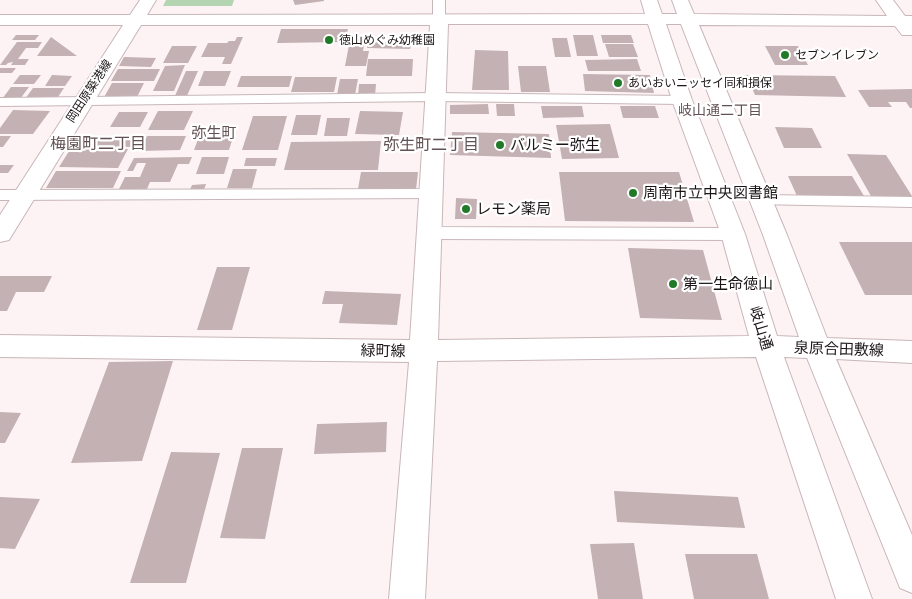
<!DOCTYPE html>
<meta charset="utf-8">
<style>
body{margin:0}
canvas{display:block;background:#fef3f4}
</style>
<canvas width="912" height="599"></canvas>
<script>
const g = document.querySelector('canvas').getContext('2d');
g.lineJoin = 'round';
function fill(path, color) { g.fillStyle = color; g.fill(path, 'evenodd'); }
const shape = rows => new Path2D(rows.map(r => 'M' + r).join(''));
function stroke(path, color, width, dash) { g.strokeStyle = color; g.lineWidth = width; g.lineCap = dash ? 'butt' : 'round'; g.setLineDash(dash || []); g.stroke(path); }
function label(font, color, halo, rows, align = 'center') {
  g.font = font + ' Ubuntu,"Noto Sans JP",sans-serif'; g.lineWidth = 4.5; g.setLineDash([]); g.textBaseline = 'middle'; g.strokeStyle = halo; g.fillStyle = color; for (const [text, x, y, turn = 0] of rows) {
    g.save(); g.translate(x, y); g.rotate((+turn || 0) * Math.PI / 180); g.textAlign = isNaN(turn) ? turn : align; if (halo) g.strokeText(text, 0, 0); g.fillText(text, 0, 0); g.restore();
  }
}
const green = shape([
 [166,0,234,0,232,6,163,6]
]);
const building = shape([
 [293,0,324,0,324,1,295,5],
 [281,29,348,29,345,42,277,43],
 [16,35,39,35,35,40,12,40],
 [573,35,593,35,598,56,577,56],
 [601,35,631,35,634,43,603,43],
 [51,37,77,56,37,56],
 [237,37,243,37,231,64,222,64,225,57,201,57,208,43,227,43,229,41,235,41],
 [552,38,567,38,571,57,555,57],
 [17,42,42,42,38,48,26,48,18,59,29,59,25,65,11,65,13,62,8,63,6,65,0,65],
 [369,42,412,43,410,49,367,48],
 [605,44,633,44,638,57,609,57],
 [349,45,364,45,363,51,369,51,366,66,345,66],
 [172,46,197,46,188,63,163,63],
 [765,46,798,46,808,65,775,65],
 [475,50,508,51,509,90,472,90],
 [124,57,156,58,151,67,119,66],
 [368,59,413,59,412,76,366,76],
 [637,59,641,71,588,71,585,60],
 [185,65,174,91,153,91,165,66],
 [518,66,546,66,550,92,521,92],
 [0,68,16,68,12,73,0,73],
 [118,69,160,69,154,81,111,81],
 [186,71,198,71,186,98,174,98],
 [204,71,231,71,225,86,198,86],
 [583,74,650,75,654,93,585,91],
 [20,75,41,75,34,84,13,84],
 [52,75,72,76,65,86,45,86],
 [746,75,835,76,846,97,755,95],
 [241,76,292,76,289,87,237,87],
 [295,77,337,77,334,92,291,92],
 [340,79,358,79,355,95,337,95],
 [112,83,144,83,136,99,103,99],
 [359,84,376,84,375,96,358,96],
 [11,87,29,87,20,99,2,99],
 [33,88,64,88,56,100,25,99],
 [912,89,912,108,910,108,906,102,888,102,892,107,869,107,858,90],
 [488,104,489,114,450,114,450,105],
 [496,104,514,104,515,116,497,116],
 [541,106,582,106,584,117,543,118],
 [620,106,655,106,659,118,623,118],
 [13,110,50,111,33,134,0,134,0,128],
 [158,111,193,111,184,130,148,130],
 [360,111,403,112,399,135,355,134],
 [119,112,148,112,140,127,110,127],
 [296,115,321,115,317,135,291,135],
 [253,116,287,116,278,150,242,150],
 [327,118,350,118,347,136,324,136],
 [610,124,619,158,562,159,556,125],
 [775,127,812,128,822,148,784,148],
 [452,132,549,134,551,158,450,155],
 [200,134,234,134,229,150,194,150],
 [0,136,11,136,3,147,0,147],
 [85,136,141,137,136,147,79,146],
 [147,136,186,136,180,150,140,151],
 [381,141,378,170,284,170,291,142],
 [71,148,128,149,118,168,59,167],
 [847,154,886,155,912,196,871,196],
 [192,157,189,164,178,164,170,182,150,182,147,189,119,189,125,177,140,177,146,163,137,163,133,171,127,171,134,158],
 [202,157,229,157,224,174,196,174],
 [246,158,277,158,275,166,244,166],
 [0,165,14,165,8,173,0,173],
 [233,169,257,169,252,188,227,188],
 [56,171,121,171,113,188,46,188],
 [361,172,418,172,416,190,358,189],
 [559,172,679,172,694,222,565,221],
 [788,176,852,176,864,196,797,196],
 [206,184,203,192,189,192,192,185],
 [456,198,477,199,476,219,455,219],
 [839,242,912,242,912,295,865,295],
 [628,248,703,250,722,320,640,318],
 [217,267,250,267,232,330,197,330],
 [0,276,52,276,44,292,16,292,7,311,0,311],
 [325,291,401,294,397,325,339,323,343,304,322,304],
 [173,361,142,461,71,463,109,362],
 [0,412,21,413,5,443,0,443],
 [387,422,386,452,314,454,317,424],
 [242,448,283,448,265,539,220,538],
 [171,452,220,453,186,583,130,583],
 [614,491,738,497,745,528,617,522],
 [0,497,40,499,15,549,0,548],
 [634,543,643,599,598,599,590,544],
 [685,554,757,554,769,599,694,599]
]);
const street = shape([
 [433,0,445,0,445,20,443,23,439,24,433,20,433,0],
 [435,93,682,96,687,97,689,100,687,103,682,104,435,101,0,106,0,98,435,93],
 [431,189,437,190,439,194,437,198,0,200,0,190,431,189],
 [760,195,912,197,912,207,754,204,752,200,754,196,760,195],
 [429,227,733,228,739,230,742,234,739,238,733,240,429,239,423,237,420,233,423,229,429,227]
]);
const secondary = shape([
 [140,0,156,0,147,15,645,14,641,0,657,0,662,14,677,14,672,0,688,0,694,14,887,16,876,0,893,0,905,16,912,16,912,35,902,35,895,26,699,25,787,235,827,338,912,341,912,363,836,359,912,535,912,593,900,588,807,358,784,357,872,599,836,599,756,357,437,361,425,599,389,599,409,362,0,357,0,335,410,340,430,25,141,25,9,240,0,242,0,215,123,25,0,25,0,15,130,15,140,0],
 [448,24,648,24,672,100,721,234,749,336,438,340,448,24],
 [666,24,681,24,763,235,799,337,777,336,745,234,692,100,666,24]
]);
const markers = [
 [329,40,5,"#217a28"],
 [785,55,5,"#217a28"],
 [618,83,5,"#217a28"],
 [500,145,5,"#217a28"],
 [633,193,5,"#217a28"],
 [466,209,5,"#217a28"],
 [673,284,5,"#217a28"]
];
const farPoinames = [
 ["徳山めぐみ幼稚園",339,40],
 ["セブンイレブン",795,55],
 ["あいおいニッセイ同和損保",628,83]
];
const farStreetnames = [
 ["岡田原築港線",89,91,-57]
];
const farNeighbourhoodnames = [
 ["岐山通二丁目",720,110]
];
const farQuarternames = [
 ["弥生町",214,133]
];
const poiNames = [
 ["バルミー弥生",510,145],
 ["周南市立中央図書館",643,193],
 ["レモン薬局",476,209],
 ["第一生命徳山",683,284]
];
const streetNames = [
 ["岐山通",761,328,73],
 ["泉原合田敷線",839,349,2],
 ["緑町線",383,351,1]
];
const neighbourhoodNames = [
 ["梅園町二丁目",98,144],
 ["弥生町二丁目",431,145]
];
fill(green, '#b3d5b2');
fill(building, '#c3b1b4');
stroke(street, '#c8b6b9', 2);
stroke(secondary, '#c8b6b9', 2);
fill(street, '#fff');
fill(secondary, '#fff');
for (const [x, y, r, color] of markers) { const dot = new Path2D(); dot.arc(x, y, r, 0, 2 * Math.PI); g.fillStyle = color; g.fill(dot); stroke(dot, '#fff', 2); }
label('12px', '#1b1516', '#fff', farPoinames, 'left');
label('12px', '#1b1516', '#fff', farStreetnames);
label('14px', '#625255', '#fff', farNeighbourhoodnames);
label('15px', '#625255', '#fff', farQuarternames);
label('15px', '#1b1516', '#fff', poiNames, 'left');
label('15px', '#1b1516', '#fff', streetNames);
label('16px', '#625255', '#fff', neighbourhoodNames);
</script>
